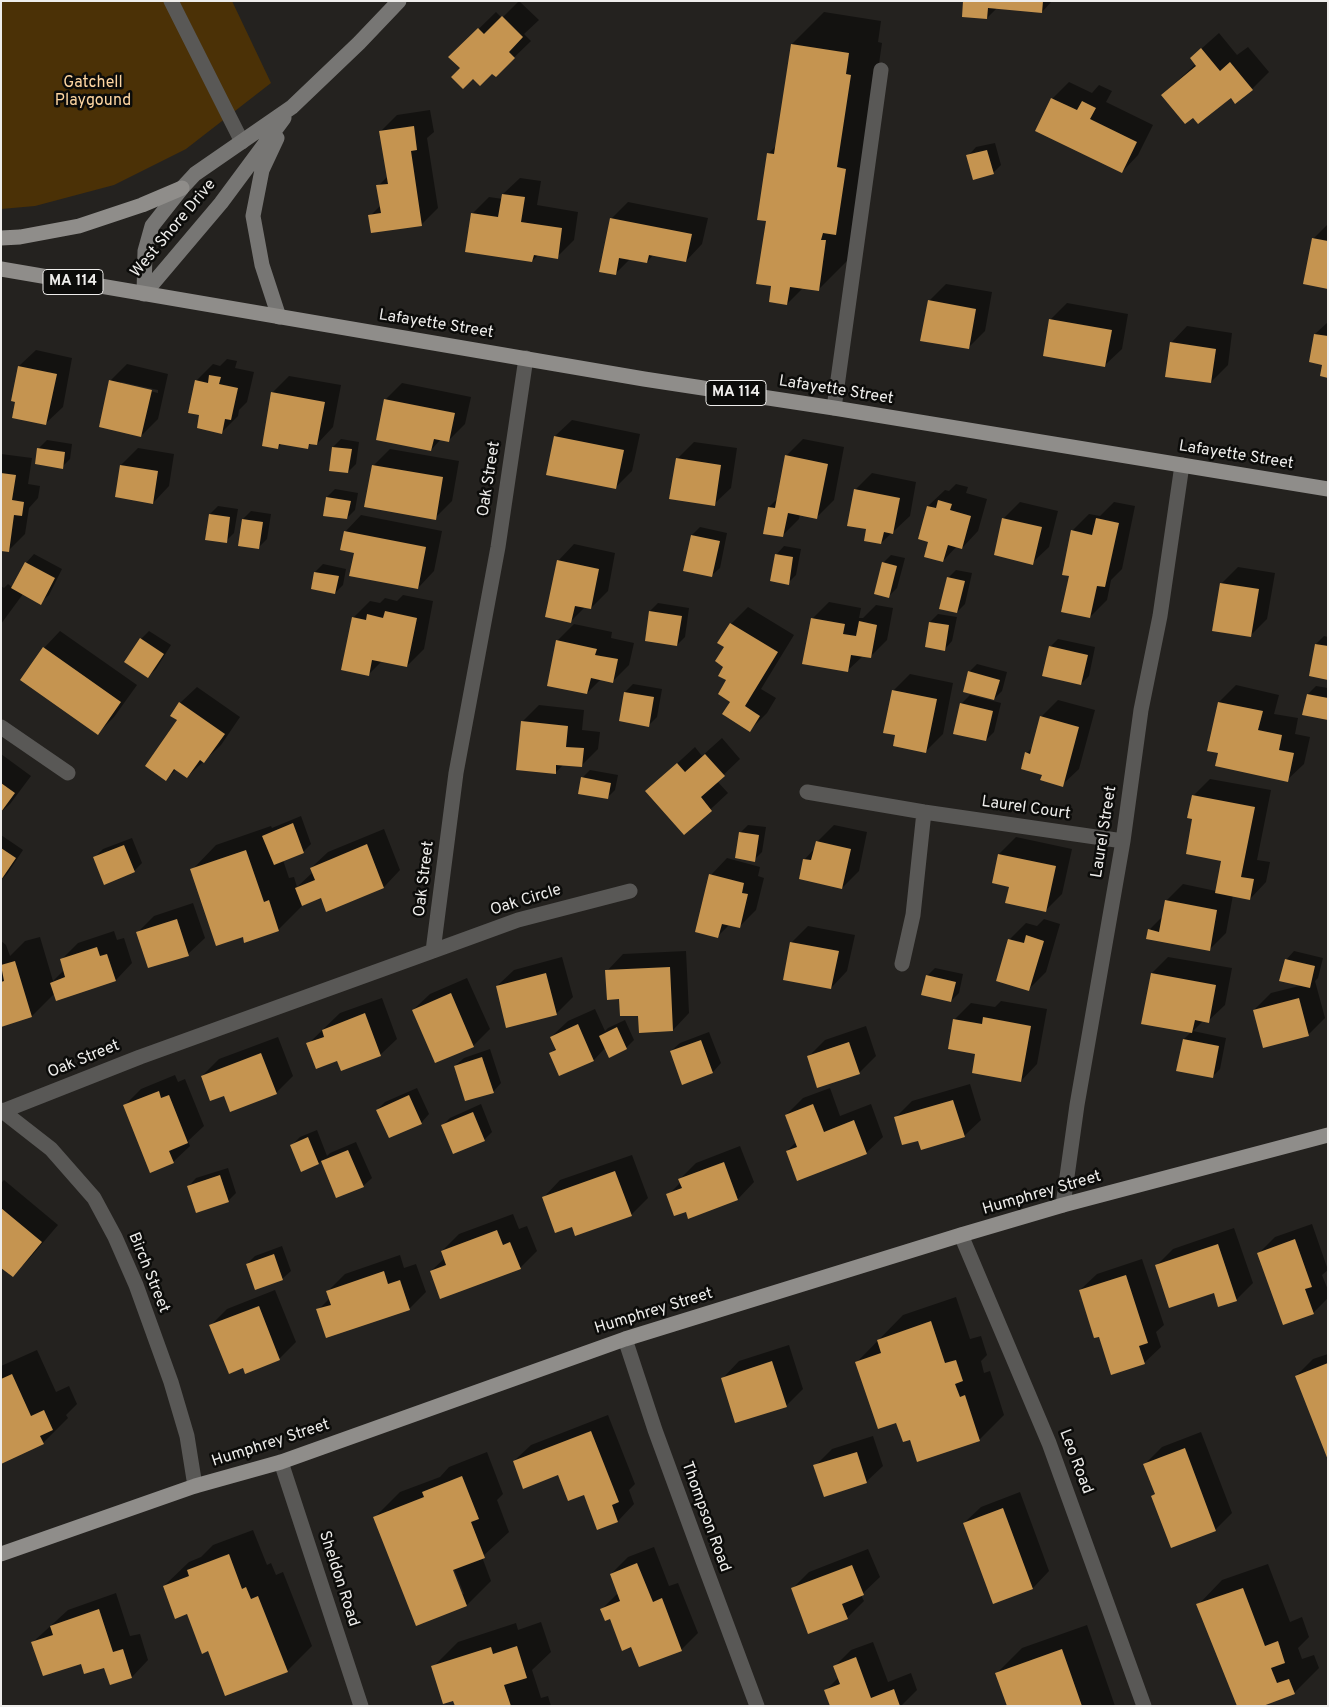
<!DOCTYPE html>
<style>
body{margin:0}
#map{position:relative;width:1329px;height:1707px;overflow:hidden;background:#24221f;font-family:Overpass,sans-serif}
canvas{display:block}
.frame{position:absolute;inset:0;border:2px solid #eeedeb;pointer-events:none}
</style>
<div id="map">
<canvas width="1329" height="1707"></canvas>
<div class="frame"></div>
</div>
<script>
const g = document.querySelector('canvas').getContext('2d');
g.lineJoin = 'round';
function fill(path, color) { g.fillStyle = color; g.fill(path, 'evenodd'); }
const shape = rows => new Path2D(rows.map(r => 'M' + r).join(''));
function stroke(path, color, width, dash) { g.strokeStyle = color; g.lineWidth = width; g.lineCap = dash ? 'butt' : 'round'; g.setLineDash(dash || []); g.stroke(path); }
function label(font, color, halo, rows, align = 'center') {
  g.font = font + ' Overpass,sans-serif'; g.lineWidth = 5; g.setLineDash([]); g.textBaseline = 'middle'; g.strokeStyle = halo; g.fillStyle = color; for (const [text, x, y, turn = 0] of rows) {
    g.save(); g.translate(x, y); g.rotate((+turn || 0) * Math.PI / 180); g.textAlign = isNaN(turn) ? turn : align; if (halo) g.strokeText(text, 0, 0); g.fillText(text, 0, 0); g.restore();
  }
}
const green = shape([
 [1,1,232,1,271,83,186,149,114,185,35,206,1,209]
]);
const shadow = shape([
 [519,1,539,20,524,34,531,41,496,75,492,72,473,78,450,57,496,12,502,18],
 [965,1,1052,1,1042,12,997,8,987,18],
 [824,12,881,21,878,42,882,43,851,257,818,290,803,288,787,304,773,285,768,220,768,154,777,145,792,44],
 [1219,33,1237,55,1248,47,1269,72,1252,89,1231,96,1193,116,1162,95,1196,64,1191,58],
 [1069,82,1092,93,1099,85,1112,91,1106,102,1153,125,1138,155,1122,172,1037,130,1053,98],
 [430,110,434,132,427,138,438,208,421,225,370,216,381,205,378,186,388,176,381,131,397,115],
 [995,143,1001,165,993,173,968,156,976,147],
 [520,178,541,181,537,205,578,212,574,240,557,257,539,254,532,261,472,214,489,197,503,199,503,194],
 [628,202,708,218,702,244,686,261,654,254,647,262,630,259,615,274,611,219],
 [1328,224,1328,287,1313,239],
 [946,284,992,292,985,331,968,348,929,301],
 [1067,303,1128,314,1122,349,1105,365,1050,320],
 [1328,322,1328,376,1323,364,1310,361,1315,334],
 [1187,326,1232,333,1228,365,1211,382,1171,343],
 [36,350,72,358,63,407,46,423,19,366],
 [227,359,237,361,235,368,254,372,247,402,239,410,238,416,221,433,201,414,196,381,213,364,220,366],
 [127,364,168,374,158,419,141,436,110,381],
 [121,382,158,390,158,393,121,384],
 [289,376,341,385,333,427,317,444,312,443,307,447,282,443,278,448,272,393],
 [402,383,471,397,465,424,448,441,441,439,431,450,385,400],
 [572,420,640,434,632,471,615,488,555,436],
 [341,439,359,442,356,464,348,472,333,447],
 [803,439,844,447,834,500,817,517,800,514,799,519,782,536,769,507,778,498,786,456],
 [47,440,72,444,70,459,62,467,39,448],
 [694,442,737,448,731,488,714,504,677,459],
 [138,448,174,454,169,486,153,503,116,496,121,465],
 [390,449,459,461,452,501,435,518,373,466],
 [1,454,32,458,28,484,40,486,38,498,29,508,25,534,8,551,1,550],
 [872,473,916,482,910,516,881,543,868,528,855,490],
 [956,484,968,487,966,493,987,499,978,531,962,548,957,546,943,561,929,541,928,506,945,490,949,491],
 [335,489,358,493,355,510,347,518,327,497],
 [1020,502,1058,511,1049,547,1032,563,1003,519],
 [1114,502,1135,506,1122,569,1111,580,1107,600,1090,617,1070,575,1072,531,1089,514,1100,516],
 [218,506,238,509,234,533,226,541,210,514],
 [251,511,271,514,267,539,259,547,239,544,243,519],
 [361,515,442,531,434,571,418,588,356,552,345,532],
 [700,527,727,533,720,568,711,576,692,535],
 [574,544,615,553,608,591,591,608,585,607,571,621,558,561],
 [784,546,801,549,796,575,788,583,776,555],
 [34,554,62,569,49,595,40,603,23,594,1,624,1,586,4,588,8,584,13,588,26,563],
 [891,555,905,558,897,588,889,596,883,563],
 [323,564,346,569,343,585,335,593,315,572],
 [1238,567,1275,573,1267,619,1251,635,1221,584],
 [956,570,972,573,965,604,957,612,948,578],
 [403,595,433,601,424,649,407,666,382,661,369,674,353,618,370,601,380,603,385,598,397,601],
 [829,602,861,608,859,618,863,618,876,605,893,608,887,640,870,657,863,656,847,671,812,619],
 [658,603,689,608,685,637,677,645,650,611],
 [748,607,794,635,761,689,776,698,767,713,750,730,728,680,725,666,725,646,719,643,731,624],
 [938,614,957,617,952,641,944,650,930,622],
 [574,624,612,632,611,638,634,643,629,665,613,681,601,679,587,693,557,641],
 [60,631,137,685,114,717,98,733,44,648],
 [149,631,171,645,156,669,148,677,126,662,141,639],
 [1324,636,1328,637,1328,678,1311,675,1316,644],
 [1058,639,1095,647,1089,676,1081,684,1050,647],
 [977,664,1007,672,1002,691,994,699,969,672],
 [910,674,953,683,943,734,926,751,896,734,893,691],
 [633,684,662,689,657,717,649,725,625,692],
 [1236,685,1279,695,1274,714,1298,718,1295,734,1310,737,1304,764,1287,780,1219,752,1209,750,1219,702],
 [1316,686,1328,688,1328,718,1304,714,1308,694],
 [197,687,240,717,221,745,187,777,176,769,166,780,180,703],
 [970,695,1001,703,994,732,986,740,961,704],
 [1058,700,1095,710,1079,769,1062,785,1043,774,1027,753,1034,746,1041,717],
 [539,705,584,710,582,730,600,732,598,749,581,766,564,764,555,773,522,722],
 [722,738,740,759,717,781,728,793,684,834,647,791,695,747,702,756],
 [1,754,31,776,10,804,1,812],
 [590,770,618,775,615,790,607,798,582,778],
 [1210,779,1271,790,1257,860,1270,862,1266,882,1250,899,1233,895,1226,933,1209,950,1149,930,1164,915,1166,901,1183,884,1216,891,1222,860,1193,818,1193,796],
 [301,816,311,844,303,852,283,860,289,878,294,877,297,887,313,872,311,868,328,852,384,829,400,870,384,887,327,910,321,897,303,905,278,930,243,935,192,870,216,845,271,826,272,828],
 [748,825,766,827,762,852,754,860,740,833],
 [834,825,867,832,859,871,842,888,800,878,805,859,815,848,817,842],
 [1,835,23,850,7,874,1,880],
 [1016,837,1072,849,1062,894,1045,911,1010,886,993,882,999,854],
 [132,838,142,863,134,871,95,857,103,849],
 [727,858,760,867,758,876,764,878,756,910,739,927,729,925,717,937,711,875],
 [193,903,205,938,188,954,138,932,154,916],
 [1044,919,1060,924,1046,972,1029,989,1009,940,1026,923,1037,926],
 [808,926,855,935,847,971,831,988,785,979,792,942],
 [114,931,117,940,124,938,132,963,116,980,55,993,32,1016,1,1026,1,941,6,945,10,956,25,941,40,937,53,981,64,970,61,960,78,943],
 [686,951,689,1013,673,1030,639,1014,620,998,607,971,623,954],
 [1294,951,1323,958,1318,978,1315,981,1325,1018,1308,1035,1254,1010,1271,993,1303,985,1286,960],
 [562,957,573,997,556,1014,497,986,514,970],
 [1168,957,1232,968,1225,1005,1208,1021,1203,1021,1193,1031,1226,1038,1220,1069,1212,1077,1178,1070,1184,1039,1191,1032,1152,973],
 [935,968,963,974,959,993,951,1001,927,976],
 [467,978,490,1029,473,1046,413,1010,430,994],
 [382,998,397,1039,380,1055,338,1059,308,1044,340,1013],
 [1001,1001,1047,1009,1037,1064,1021,1081,977,1053,949,1048,955,1019,971,1003,995,1007],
 [595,1009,605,1031,608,1028,625,1020,634,1040,626,1048,605,1048,594,1060,560,1074,551,1053,556,1048,551,1037,568,1021],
 [866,1026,876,1056,859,1073,808,1057,825,1040],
 [709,1032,721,1063,713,1072,683,1083,671,1051,680,1043],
 [278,1037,293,1076,276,1093,225,1094,202,1076,219,1059],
 [490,1049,501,1083,493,1092,455,1066,464,1058],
 [175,1075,178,1082,185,1079,204,1126,188,1141,190,1146,173,1162,125,1105,141,1089],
 [970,1084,981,1120,964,1136,919,1140,895,1118,912,1101],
 [417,1088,429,1114,421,1123,377,1110,385,1102],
 [830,1088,840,1116,871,1104,883,1137,866,1153,787,1151,796,1142,786,1115,803,1098],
 [481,1104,492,1132,484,1140,442,1126,450,1118],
 [317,1130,327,1156,330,1153,356,1142,372,1178,363,1186,337,1197,322,1160,319,1163,292,1145,300,1137],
 [740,1146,754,1182,738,1199,689,1217,687,1211,668,1195,681,1182,680,1179,696,1163],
 [632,1155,648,1198,631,1215,572,1226,544,1197,560,1180],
 [228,1168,236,1193,228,1201,188,1187,196,1178],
 [4,1180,58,1225,29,1259,13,1275,1,1266,1,1183],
 [513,1214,519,1229,527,1226,537,1251,520,1268,431,1271,445,1258,442,1251,459,1234],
 [1312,1224,1328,1270,1322,1275,1328,1290,1328,1298,1313,1313,1258,1254,1275,1237],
 [1234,1228,1253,1283,1236,1300,1156,1266,1173,1249],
 [282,1246,291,1271,282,1279,247,1264,255,1256],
 [400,1255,404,1268,416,1264,426,1292,409,1309,318,1310,330,1298,328,1291,345,1274],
 [1142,1259,1164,1325,1156,1332,1161,1347,1144,1363,1099,1335,1080,1290,1097,1274],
 [275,1290,296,1342,280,1358,246,1372,244,1366,211,1325,227,1309],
 [956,1297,970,1339,981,1336,987,1355,981,1361,984,1373,990,1371,1004,1415,979,1440,911,1438,897,1421,857,1362,903,1315],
 [789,1345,803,1389,786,1406,723,1378,739,1361],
 [37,1350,56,1392,69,1386,77,1404,66,1415,68,1418,43,1443,1,1462,1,1366],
 [1328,1354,1328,1456,1296,1376,1313,1359],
 [608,1415,635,1484,629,1490,634,1504,618,1521,598,1528,585,1494,558,1474,514,1461,531,1445],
 [1201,1432,1232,1513,1215,1530,1152,1496,1156,1492,1145,1464,1162,1447],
 [873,1436,883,1466,866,1482,815,1466,832,1449],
 [487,1452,503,1494,497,1500,509,1532,482,1557,491,1581,467,1605,375,1517,400,1492,440,1477,449,1467],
 [450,1564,452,1564,464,1594,461,1594],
 [1020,1492,1049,1571,1033,1588,994,1602,964,1523,981,1507],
 [253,1530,267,1565,271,1563,276,1575,283,1572,312,1646,287,1671,209,1650,187,1612,164,1586,189,1562,201,1557,213,1545],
 [654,1547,669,1586,678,1583,698,1633,681,1650,610,1618,602,1609,618,1593,611,1574,628,1557],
 [868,1549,880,1577,861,1595,864,1601,847,1618,792,1589,809,1572],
 [1268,1564,1290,1622,1302,1617,1309,1637,1298,1648,1302,1659,1314,1655,1319,1668,1294,1693,1259,1706,1198,1605,1222,1580],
 [116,1593,130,1636,140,1634,148,1660,132,1677,105,1666,81,1662,33,1642,68,1610],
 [541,1622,551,1652,532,1670,541,1698,548,1696,551,1706,456,1706,433,1667,458,1642,516,1623,518,1630],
 [1087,1625,1115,1706,1008,1706,997,1673,1022,1648],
 [873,1642,888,1682,911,1673,917,1690,901,1706,831,1706,826,1690,839,1677,835,1666,851,1650]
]);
const building = shape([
 [963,1,1043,1,1042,13,988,8,987,19,962,17],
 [502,16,523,37,509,52,515,58,496,77,492,74,480,86,473,79,463,89,451,77,460,68,448,57,478,28,484,34],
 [791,44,849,53,846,74,851,75,837,167,846,169,836,235,823,233,821,240,826,240,819,291,790,287,787,305,769,302,771,286,756,284,766,221,757,220,767,153,774,154],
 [1201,48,1220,71,1230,62,1253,90,1235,104,1231,98,1198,124,1193,118,1185,124,1161,95,1196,66,1190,58],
 [1051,98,1077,110,1082,101,1096,108,1090,119,1137,142,1122,173,1035,131],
 [414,126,417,150,411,151,422,226,371,233,368,215,381,213,376,185,388,184,379,131],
 [987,150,994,174,973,180,966,155],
 [502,194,525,197,521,222,562,228,558,259,534,255,532,262,465,252,471,213,498,217],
 [610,218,692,234,686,262,649,255,647,263,619,258,616,275,599,272],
 [1312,238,1328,241,1328,289,1303,284],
 [928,300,976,309,969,349,920,341],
 [1049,319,1112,330,1105,367,1043,356],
 [1314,334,1328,336,1328,378,1320,376,1322,365,1309,362],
 [1170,342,1216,349,1211,383,1165,377],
 [18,366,57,374,46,425,12,418,15,402,11,401],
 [209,375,221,377,219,384,238,388,231,420,225,419,222,434,197,428,199,415,188,413,195,380,208,383],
 [109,380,152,390,141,437,99,427],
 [271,392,325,402,317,445,309,444,308,449,279,444,278,449,262,446],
 [384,399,455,413,449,442,434,439,431,451,376,440],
 [554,436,624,450,616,489,546,475],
 [332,447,352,449,348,473,329,471],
 [37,448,65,452,63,469,35,464],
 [785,455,828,464,817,519,788,513,783,537,763,534,768,507,775,508],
 [676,458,721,465,715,506,669,499],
 [120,465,158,471,153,504,115,497],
 [372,465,443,477,436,520,364,507],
 [1,473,16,475,12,500,24,502,22,516,14,515,9,552,1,551],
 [854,489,900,498,893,534,884,532,881,544,864,541,866,529,847,526],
 [326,497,351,501,347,519,323,516],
 [938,500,952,504,950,510,971,516,962,549,948,545,943,562,924,557,928,542,918,539,927,506,936,508],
 [209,514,230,517,227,543,205,540],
 [1002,518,1042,527,1033,565,994,555],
 [1096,518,1119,523,1105,587,1097,586,1090,618,1061,612,1069,576,1062,575,1071,530,1092,535],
 [242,519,263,522,259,549,238,546],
 [344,531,426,547,418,589,349,576,354,553,340,550],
 [691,535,720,541,712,577,683,571],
 [775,554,793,557,789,585,770,581],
 [557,560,599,569,591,609,575,606,571,623,545,617],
 [25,562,55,578,41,605,11,588],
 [882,562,897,566,889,598,874,594],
 [314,572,339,576,335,594,311,589],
 [947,577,965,581,957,613,939,609],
 [1220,583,1259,589,1251,637,1212,631],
 [385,611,417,618,407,667,372,660,369,676,341,670,352,617,366,620,367,614,383,618],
 [649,611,682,616,677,646,645,641],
 [811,618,845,624,843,634,856,636,859,621,877,625,871,658,851,655,848,672,802,664],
 [929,622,949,625,945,651,925,647],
 [730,623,778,652,745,706,760,716,750,732,722,714,730,702,718,694,726,680,718,676,723,667,715,661,724,647,717,643],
 [140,638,164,654,148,678,124,662],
 [556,640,597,649,595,655,618,659,613,683,591,678,587,694,547,686],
 [1315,644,1328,646,1328,680,1309,676],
 [1049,646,1088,655,1081,685,1042,676],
 [43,647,121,702,98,735,20,680],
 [968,671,1000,680,994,700,963,692],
 [892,690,937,699,926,753,893,746,895,735,883,733],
 [624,692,654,697,649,727,619,721],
 [1307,694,1328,698,1328,720,1302,715],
 [179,702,225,734,204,763,200,760,187,778,174,769,166,781,145,766,177,720,170,716],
 [1218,702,1263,711,1258,730,1282,735,1279,750,1294,753,1288,782,1215,766,1218,753,1207,751],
 [960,703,993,711,986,741,953,734],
 [1040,716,1079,727,1063,787,1040,780,1042,775,1021,769,1025,752,1030,754],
 [521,721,568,726,566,747,584,748,582,767,556,765,556,774,516,770],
 [705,754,725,776,701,797,712,811,684,835,645,791,677,763,685,772],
 [581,777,611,783,608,799,578,794],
 [1,783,15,793,1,812],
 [1192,795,1255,807,1241,877,1254,879,1250,900,1215,893,1221,861,1186,854,1192,819,1187,818],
 [293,823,304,853,274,865,262,836],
 [739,832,759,835,755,862,735,858],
 [816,841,851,849,842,889,799,879,803,859,811,860],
 [367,844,384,888,326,912,321,898,302,906,295,888,315,880,310,868],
 [124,845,135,872,104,885,93,857],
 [1,848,16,858,1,880],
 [246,850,264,902,269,900,279,931,244,943,243,937,216,946,190,869],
 [998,854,1056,866,1046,912,1005,903,1009,887,992,883],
 [709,874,744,883,742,893,748,894,740,928,722,924,718,938,695,932],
 [1165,900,1217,910,1210,951,1146,939,1148,929,1159,932],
 [177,919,189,956,148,968,136,932],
 [1026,935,1044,941,1029,991,996,981,1008,939,1024,943],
 [790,942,839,951,831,989,783,980],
 [97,947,100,956,107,954,116,981,56,1001,50,983,65,977,60,959],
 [1285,959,1315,966,1310,988,1279,981],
 [15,961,32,1017,1,1027,1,982,4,981,1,965],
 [670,967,673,1031,639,1033,638,1016,620,1016,619,999,607,1000,605,970],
 [546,973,557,1015,506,1028,496,986],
 [1151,973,1216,985,1209,1023,1195,1020,1192,1033,1141,1024],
 [926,975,956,982,951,1002,921,995],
 [451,993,474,1047,435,1063,412,1010],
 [1299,998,1309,1036,1263,1048,1253,1010],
 [365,1013,381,1056,341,1071,337,1061,316,1069,306,1043,324,1037,322,1030],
 [983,1017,1031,1026,1021,1082,972,1073,975,1054,948,1049,953,1019,982,1024],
 [578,1024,594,1061,559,1076,549,1053,556,1050,550,1037],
 [617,1027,627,1049,609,1058,599,1036],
 [1183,1039,1219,1046,1213,1078,1176,1071],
 [701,1040,713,1073,682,1085,670,1051],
 [849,1042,860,1074,817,1088,807,1056],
 [261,1053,277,1094,230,1112,224,1096,210,1101,201,1076],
 [482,1057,494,1093,465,1101,454,1066],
 [159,1091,161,1098,169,1095,188,1143,169,1151,174,1163,150,1173,123,1105],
 [409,1095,422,1124,389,1138,376,1110],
 [953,1100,965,1137,921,1150,918,1141,902,1145,894,1117],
 [813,1104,824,1132,854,1120,867,1154,797,1181,786,1151,797,1147,785,1115],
 [473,1112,485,1141,453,1154,441,1125],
 [308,1137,319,1164,301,1172,290,1145],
 [348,1150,364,1187,336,1198,321,1161],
 [724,1162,738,1200,688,1219,686,1212,674,1216,666,1194,682,1188,678,1179],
 [615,1171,632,1216,575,1236,572,1227,555,1233,542,1197],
 [220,1175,229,1202,196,1213,187,1186],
 [1,1208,42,1242,13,1277,1,1268],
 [497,1230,503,1245,510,1242,521,1269,440,1299,430,1271,446,1265,441,1251],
 [1295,1239,1312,1287,1305,1289,1314,1314,1283,1325,1257,1253],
 [1218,1244,1237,1301,1218,1307,1214,1293,1169,1308,1155,1265],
 [274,1254,283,1280,255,1290,246,1264],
 [384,1271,388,1284,400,1280,410,1310,326,1338,316,1309,331,1305,326,1291],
 [1126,1275,1148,1343,1139,1346,1145,1364,1111,1375,1099,1337,1094,1338,1079,1290],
 [259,1306,280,1360,245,1374,243,1368,229,1374,209,1325],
 [931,1321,945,1363,956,1360,963,1381,955,1384,960,1397,965,1395,980,1441,917,1462,910,1440,903,1442,896,1423,878,1429,855,1362,881,1353,877,1340],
 [772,1361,787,1407,735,1423,721,1378],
 [1328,1363,1328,1460,1295,1376],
 [12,1374,31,1416,44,1410,53,1430,40,1436,44,1444,1,1464,1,1379],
 [591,1431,619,1502,612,1505,618,1522,597,1530,584,1495,568,1501,558,1475,523,1489,513,1461],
 [1185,1448,1216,1531,1171,1548,1151,1496,1155,1494,1143,1464],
 [857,1452,867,1483,824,1497,813,1465],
 [462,1476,479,1519,471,1522,485,1558,453,1570,467,1606,416,1626,373,1517,424,1497,422,1492],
 [1003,1508,1033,1589,993,1604,963,1523],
 [229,1554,242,1589,246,1587,251,1599,258,1596,288,1672,225,1696,208,1651,202,1654,187,1614,175,1619,163,1586,189,1576,187,1570],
 [637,1563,653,1602,662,1598,682,1651,639,1667,631,1647,622,1651,610,1619,605,1621,600,1609,620,1601,610,1574],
 [852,1565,864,1595,842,1604,848,1619,808,1634,791,1588],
 [1243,1588,1265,1646,1278,1641,1285,1663,1271,1668,1277,1683,1289,1679,1295,1694,1263,1706,1237,1706,1196,1604],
 [99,1609,113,1652,123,1649,132,1678,110,1685,104,1668,84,1674,81,1664,43,1676,31,1642,53,1635,50,1626],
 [517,1646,527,1678,504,1685,511,1706,455,1706,453,1701,443,1704,431,1666,491,1647,493,1654],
 [1062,1649,1082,1706,1007,1706,995,1673],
 [856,1657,871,1698,894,1689,900,1706,830,1706,824,1690,840,1684,833,1666]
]);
const lane = shape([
 [171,1,242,142],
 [834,408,881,70]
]);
const street = shape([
 [1,727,68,773],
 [807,792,924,812,1123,841],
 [433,951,518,920,630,891],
 [902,964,913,915,924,812],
 [1,1110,51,1149,94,1198,115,1237,136,1285,171,1382,187,1436,195,1486],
 [3,1111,140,1057,433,951,456,773,498,547,526,358],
 [1063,1205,1077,1105,1123,841,1141,710,1160,616,1182,465],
 [961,1235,1049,1443,1144,1706],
 [625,1339,655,1430,703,1561,757,1706],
 [281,1462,361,1706]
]);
const secondary = shape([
 [277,138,262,170,253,216,262,265,279,317],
 [144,294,145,251,152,226,182,188,195,174,292,107,359,43,399,1],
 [144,294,221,203,284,118]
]);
const primary = shape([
 [1,238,20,237,79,226,142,205,182,188],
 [1,269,644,379,834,408,1328,489],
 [1,1554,195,1486,281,1462,625,1339,961,1235,1063,1205,1328,1135]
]);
const shields = [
 [73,282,60],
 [736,393,60]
];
const shieldNames = [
 ["MA 114",73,282],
 ["MA 114",736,393]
];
const parkNames = [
 ["Gatchell",93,84],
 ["Playgound",93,102]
];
const streetNames = [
 ["West Shore Drive",174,229,-50],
 ["Lafayette Street",436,325,9],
 ["Lafayette Street",836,391,9],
 ["Lafayette Street",1236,456,9],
 ["Oak Street",490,479,-81],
 ["Laurel Court",1026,809,8],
 ["Laurel Street",1105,832,-81],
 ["Oak Street",425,879,-83],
 ["Oak Circle",526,901,-17],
 ["Oak Street",84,1060,-22],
 ["Humphrey Street",1042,1194,-16],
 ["Birch Street",148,1273,68],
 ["Humphrey Street",654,1312,-17],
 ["Humphrey Street",271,1444,-18],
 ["Leo Road",1075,1462,69],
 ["Thompson Road",705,1517,70],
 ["Sheldon Road",338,1579,72]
];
fill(green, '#4b3106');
fill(shadow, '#0007');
fill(building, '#c59450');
stroke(lane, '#595856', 15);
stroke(street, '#595856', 15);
stroke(secondary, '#777674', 15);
stroke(primary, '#8f8d8a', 15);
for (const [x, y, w] of shields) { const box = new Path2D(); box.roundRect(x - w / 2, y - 12.5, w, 25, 4); g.fillStyle = '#0c0c0a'; g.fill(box); stroke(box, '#eeedeb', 1); }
label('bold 15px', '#eeedeb', null, shieldNames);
label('16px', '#fed6a2', '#0c0c0a', parkNames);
label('16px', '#eeedeb', '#0c0c0a', streetNames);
</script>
